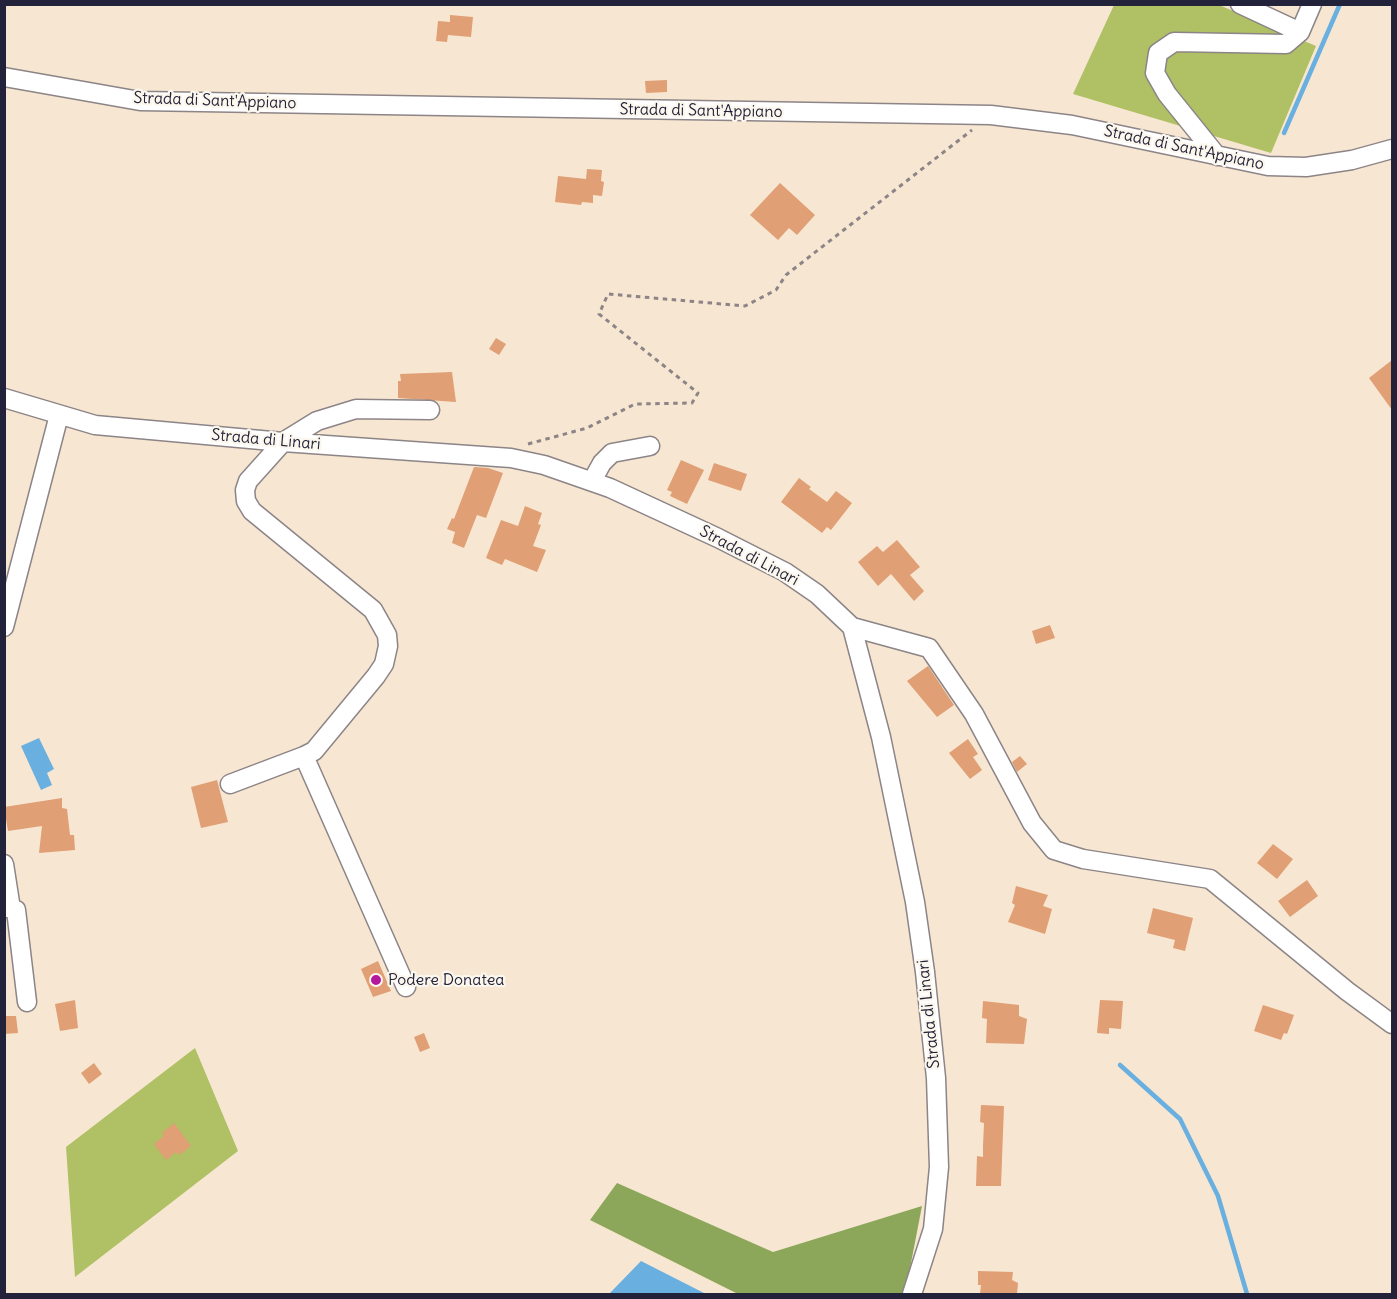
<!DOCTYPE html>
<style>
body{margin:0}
#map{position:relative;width:1397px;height:1299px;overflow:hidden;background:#f7e7d2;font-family:Delius,sans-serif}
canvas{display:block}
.frame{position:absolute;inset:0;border:6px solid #22223b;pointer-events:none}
</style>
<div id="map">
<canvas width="1397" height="1299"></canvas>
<div class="frame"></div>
</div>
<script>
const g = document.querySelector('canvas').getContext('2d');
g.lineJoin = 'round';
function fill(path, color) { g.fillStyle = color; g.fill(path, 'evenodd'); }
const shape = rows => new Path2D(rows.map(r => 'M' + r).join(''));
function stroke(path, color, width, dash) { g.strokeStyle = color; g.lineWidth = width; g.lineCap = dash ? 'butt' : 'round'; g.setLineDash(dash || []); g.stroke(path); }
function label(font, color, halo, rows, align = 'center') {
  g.font = font + ' Delius,sans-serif'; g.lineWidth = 4.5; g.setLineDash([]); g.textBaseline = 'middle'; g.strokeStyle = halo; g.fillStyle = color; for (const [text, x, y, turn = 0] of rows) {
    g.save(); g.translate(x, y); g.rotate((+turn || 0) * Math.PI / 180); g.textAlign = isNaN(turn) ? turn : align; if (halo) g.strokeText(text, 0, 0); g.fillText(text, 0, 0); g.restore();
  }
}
const green = shape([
 [1114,5,1219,5,1316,46,1271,153,1073,94],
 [195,1048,238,1151,75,1277,66,1147]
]);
const forest = shape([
 [617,1183,773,1252,922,1206,905,1294,738,1294,590,1220]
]);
const water = shape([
 [39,738,54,769,47,773,52,785,41,790,21,746],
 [641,1261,706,1294,609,1294]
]);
const stream = shape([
 [1284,133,1340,4],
 [1120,1065,1180,1119,1218,1196,1247,1294]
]);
const building = shape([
 [450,15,473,17,471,37,448,35,447,42,436,41,438,21,450,22],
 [667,80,667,92,646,93,645,81],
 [587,169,602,170,601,181,604,182,602,196,593,195,593,203,582,202,581,205,555,202,558,176,586,179],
 [780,183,815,215,797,235,789,228,778,240,750,215],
 [496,338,506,344,499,355,489,349],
 [1392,360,1392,410,1369,378],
 [452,372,456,402,398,398,398,381,401,381,400,374],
 [681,460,704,470,687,504,670,496,672,492,667,490],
 [714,463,747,474,741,491,708,480],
 [474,467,488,468,503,473,486,518,477,515,464,548,452,543,455,532,447,529,452,518,454,519],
 [799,478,811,487,809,489,827,502,836,491,852,503,831,530,827,527,822,533,781,502],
 [525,506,542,513,538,524,541,525,533,546,546,550,537,572,505,559,502,565,486,558,501,520,518,526],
 [897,540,920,567,910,575,924,591,914,601,891,574,878,586,858,562,877,546,883,552],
 [1050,625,1055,638,1036,644,1032,631],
 [928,666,954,705,937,717,907,681],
 [968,739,978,754,973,757,982,770,970,779,949,753],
 [1020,756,1027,764,1017,772,1012,762],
 [217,780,228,822,201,828,191,787],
 [62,798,62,808,67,809,70,835,74,835,75,850,39,853,42,826,8,831,4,807],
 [1273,844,1293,859,1277,879,1257,863],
 [1307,880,1318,896,1290,917,1278,901],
 [1016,886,1048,895,1043,906,1052,909,1045,934,1008,922,1015,905,1012,903],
 [1153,908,1193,918,1185,951,1173,948,1175,940,1147,933],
 [378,961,391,991,373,997,361,969],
 [75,1000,78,1028,60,1031,55,1004],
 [1100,1000,1123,1001,1121,1029,1109,1028,1109,1034,1097,1033],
 [983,1001,1019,1005,1019,1016,1027,1019,1024,1044,986,1043,987,1019,982,1018],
 [1263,1005,1294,1015,1287,1034,1284,1033,1281,1040,1254,1031],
 [4,1016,16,1016,18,1033,4,1034],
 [424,1033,430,1048,420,1052,414,1037],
 [94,1063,102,1074,89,1084,81,1073],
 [981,1105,1004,1106,1001,1186,976,1186,977,1156,983,1157,983,1146,984,1123,980,1122],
 [174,1123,191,1146,179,1155,176,1152,166,1160,154,1144,164,1136,162,1133],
 [978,1271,1013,1272,1012,1280,1018,1283,1017,1294,980,1294,981,1285,978,1285]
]);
const path = shape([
 [528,444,587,428,635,404,692,403,698,393,599,314,608,294,745,306,776,290,786,275,972,130]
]);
const minor = shape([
 [1240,4,1300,32],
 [4,77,140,101,991,115,1072,125,1268,166,1306,167,1352,160,1392,149],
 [1217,156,1167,94,1155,73,1158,53,1174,42,1286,44,1300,32,1312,4],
 [4,398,95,425,283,442,511,458,544,465,610,488,718,538,785,572,817,594,852,627,881,737,915,902,925,972,936,1078,939,1167,933,1229,912,1294],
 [592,481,602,463,612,453,650,446],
 [4,627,59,415],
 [852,627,929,648,974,714,1032,823,1054,850,1083,859,1210,879,1347,991,1392,1024],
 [304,756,406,987],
 [230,784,304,756,314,751,376,676,384,664,388,646,387,635,373,610,252,511,246,501,245,490,248,481,283,442,317,421,356,409,430,410],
 [4,864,11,909],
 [4,907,16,910,27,1002]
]);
const markers = [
 [376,980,6,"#b5179e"]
];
const streetNames = [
 ["Strada di Sant'Appiano",215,101,2],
 ["Strada di Sant'Appiano",701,111,1],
 ["Strada di Sant'Appiano",1184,148,12],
 ["Strada di Linari",266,440,5],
 ["Strada di Linari",749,556,28],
 ["Strada di Linari",929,1014,-96]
];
const poiNames = [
 ["Podere Donatea",388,980]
];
fill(green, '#b0c064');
fill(forest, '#8ca65a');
fill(water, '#69afdf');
stroke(stream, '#69afdf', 4.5);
fill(building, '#e09f74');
stroke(minor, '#8c8486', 21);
stroke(path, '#8c8486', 3, [4.5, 4.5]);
stroke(minor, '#fff', 18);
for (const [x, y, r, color] of markers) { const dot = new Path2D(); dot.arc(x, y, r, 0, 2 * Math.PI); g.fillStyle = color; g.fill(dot); stroke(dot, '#fbf7ec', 2); }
label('16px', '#22223b', '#fbf7ec', streetNames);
label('16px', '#22223b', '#fbf7ec', poiNames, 'left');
</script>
